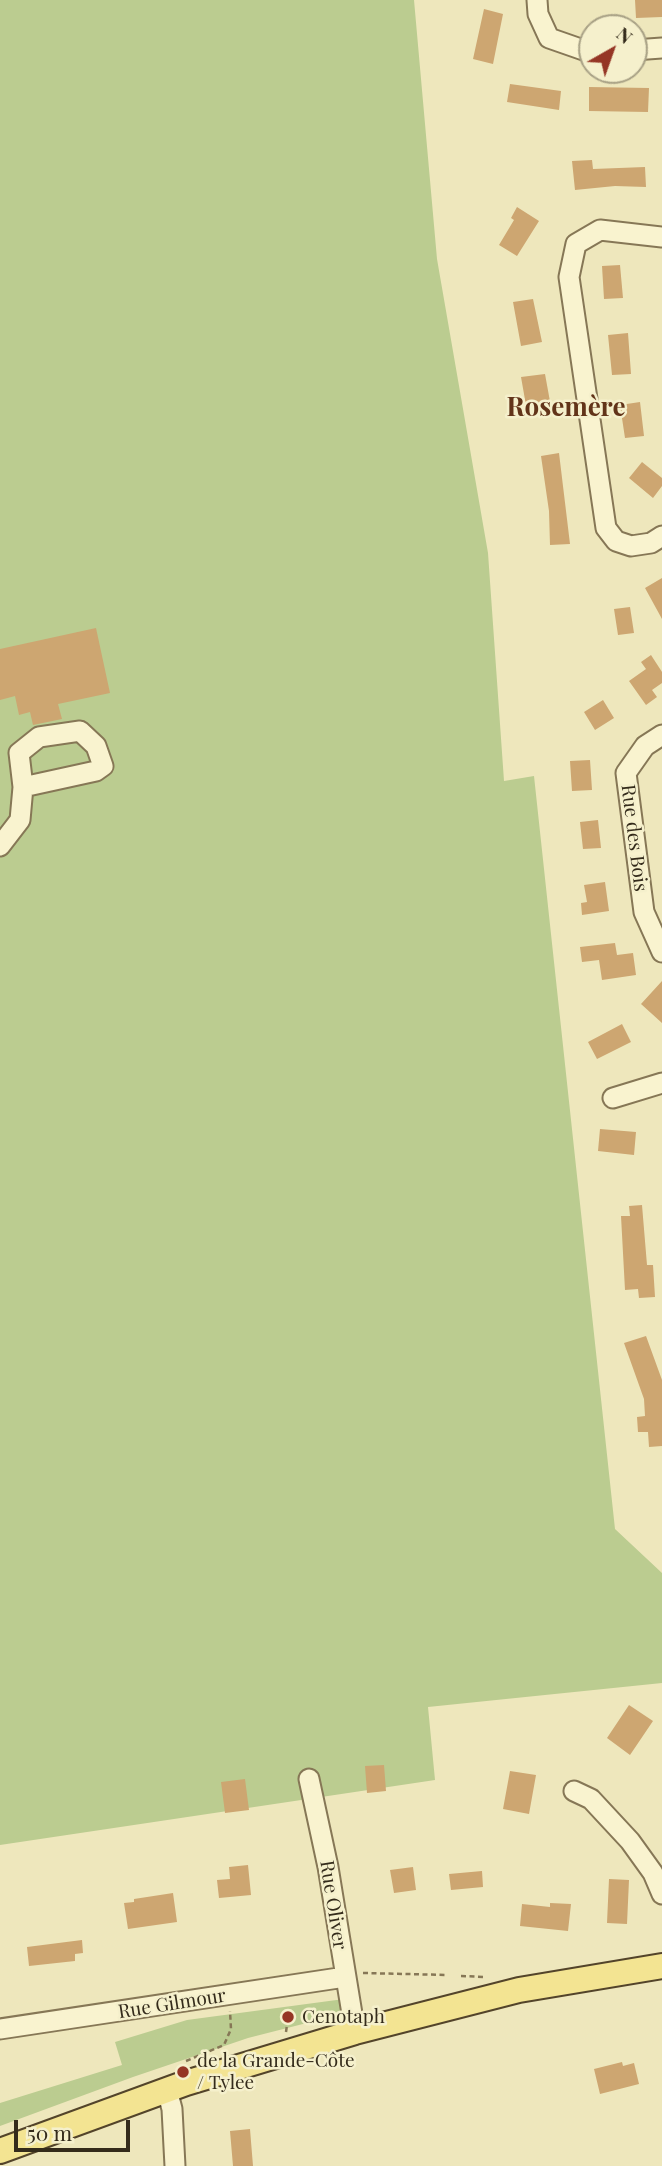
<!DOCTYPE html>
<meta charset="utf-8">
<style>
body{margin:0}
#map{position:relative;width:662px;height:2166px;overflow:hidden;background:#eee7bc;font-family:"Playfair Display",serif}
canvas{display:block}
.north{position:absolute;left:578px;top:14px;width:70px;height:70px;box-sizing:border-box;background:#f5f0cc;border:2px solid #a8a185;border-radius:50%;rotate:40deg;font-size:19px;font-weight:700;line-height:28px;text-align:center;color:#342b1b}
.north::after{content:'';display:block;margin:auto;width:24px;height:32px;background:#953625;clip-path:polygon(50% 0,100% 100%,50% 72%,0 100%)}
.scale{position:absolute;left:14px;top:2120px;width:116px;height:32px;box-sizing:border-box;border:4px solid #342b1b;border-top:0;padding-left:9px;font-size:21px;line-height:24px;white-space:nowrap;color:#342b1b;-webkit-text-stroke:5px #f5f0cc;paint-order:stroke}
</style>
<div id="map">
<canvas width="662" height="2166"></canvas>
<div class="north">N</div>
<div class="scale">50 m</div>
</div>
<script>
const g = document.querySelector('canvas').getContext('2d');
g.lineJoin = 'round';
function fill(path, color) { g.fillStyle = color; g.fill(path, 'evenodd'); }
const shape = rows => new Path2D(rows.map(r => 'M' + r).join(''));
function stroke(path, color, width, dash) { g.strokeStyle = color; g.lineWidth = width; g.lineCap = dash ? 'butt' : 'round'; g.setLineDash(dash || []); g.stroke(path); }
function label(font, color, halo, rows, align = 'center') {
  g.font = font + ' "Playfair Display",serif'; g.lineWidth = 5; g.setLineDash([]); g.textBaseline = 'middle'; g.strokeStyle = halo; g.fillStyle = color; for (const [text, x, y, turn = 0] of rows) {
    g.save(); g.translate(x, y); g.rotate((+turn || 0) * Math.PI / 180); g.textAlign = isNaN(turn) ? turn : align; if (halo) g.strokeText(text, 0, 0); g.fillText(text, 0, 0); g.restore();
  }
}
const green = shape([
 [0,0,414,0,437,259,488,553,504,781,534,776,615,1529,662,1573,662,1683,428,1707,435,1780,0,1845],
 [344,1999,342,2014,248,2038,133,2077,0,2126,0,2103,122,2065,115,2042,187,2020]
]);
const building = shape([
 [635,0,662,0,662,17,636,18],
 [484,9,503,14,493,64,473,59],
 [510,84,561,91,559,110,507,102],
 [589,87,649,88,648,112,589,111],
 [592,160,593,169,645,167,646,187,615,186,575,190,572,161],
 [517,207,539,221,517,256,499,245,514,220,511,218],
 [620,265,623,298,604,299,602,266],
 [533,299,542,342,521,346,513,302],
 [628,333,631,374,612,375,608,335],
 [545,374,551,407,527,411,521,377],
 [640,402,644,436,625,438,620,405],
 [559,453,570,544,550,545,549,511,541,456],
 [642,462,662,478,662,486,653,498,629,478],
 [662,578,662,619,645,588],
 [630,607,634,633,618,635,614,609],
 [96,628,110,693,58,704,62,719,33,725,30,712,19,715,15,696,0,700,0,649],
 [651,655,662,672,662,683,652,690,657,697,646,705,629,681,646,669,641,662],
 [603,700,614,718,595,730,584,712],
 [590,760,592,790,572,791,570,761],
 [598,820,601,848,583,849,580,822],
 [605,882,609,911,582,915,581,903,587,902,584,885],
 [615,943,617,955,633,953,636,975,602,980,599,960,582,962,580,947],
 [662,981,662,1023,641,1004],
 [622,1024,631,1042,597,1059,588,1042],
 [600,1129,636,1132,634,1155,598,1151],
 [642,1205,647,1265,653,1265,655,1297,639,1298,638,1289,625,1290,621,1216,630,1216,629,1206],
 [646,1336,662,1380,662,1446,649,1447,648,1432,638,1432,637,1417,645,1416,644,1399,624,1343],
 [629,1705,653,1721,630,1755,607,1738],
 [384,1765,386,1791,367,1793,365,1766],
 [510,1771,536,1775,529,1814,503,1809],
 [245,1779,249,1810,225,1813,221,1782],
 [248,1865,251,1895,219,1898,217,1880,230,1879,229,1867],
 [413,1867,416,1890,394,1893,390,1870],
 [482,1871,483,1887,451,1890,449,1874],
 [609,1879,629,1880,627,1924,607,1923],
 [173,1893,177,1922,128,1929,124,1903,134,1902,134,1899],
 [550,1903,571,1904,568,1931,520,1926,522,1904,550,1907],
 [82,1940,83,1953,75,1954,75,1961,29,1966,27,1947],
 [622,2062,623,2066,634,2063,639,2084,600,2094,594,2069],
 [250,2129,253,2166,233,2166,230,2131]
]);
const path = shape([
 [363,1973,448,1975],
 [461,1976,486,1977],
 [286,2032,288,2018],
 [186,2061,224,2045,231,2029,230,2011]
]);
const minor = shape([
 [537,0,538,14,549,38,592,53],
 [634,50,662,48],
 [662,237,600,230,576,244,569,277,606,528,616,541,631,546,651,543,662,536],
 [662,735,645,746,626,773,644,912,662,952],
 [0,846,20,820,23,787,19,753,39,737,80,731,96,746,103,766,96,771,23,787],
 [613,1098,662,1083],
 [309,1779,328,1867,355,2032],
 [574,1791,591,1799,630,1841,653,1873,662,1894],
 [0,2029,345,1977],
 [167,2090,172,2109,175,2166]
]);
const major = shape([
 [0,2151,186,2083,355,2032,519,1990,662,1966]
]);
const markers = [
 [288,2017,7,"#953625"],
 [183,2072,7,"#953625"]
];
const streetNames = [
 ["Rue des Bois",634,838,83],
 ["Rue Oliver",333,1905,81],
 ["Rue Gilmour",172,2004,-9]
];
const poiNames = [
 ["Cenotaph",302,2017],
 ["de la Grande-Côte",197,2061],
 ["/ Tylee",197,2083]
];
const districtNames = [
 ["Rosemère",566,408]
];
fill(green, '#bbcc90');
fill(building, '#cda671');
stroke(minor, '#867756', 23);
stroke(major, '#53442a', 28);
stroke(path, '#867756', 2.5, [5, 3.5]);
stroke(minor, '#f9f3cf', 19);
stroke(major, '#f3e492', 24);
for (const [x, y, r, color] of markers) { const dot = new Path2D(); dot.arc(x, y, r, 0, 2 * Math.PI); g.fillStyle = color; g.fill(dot); stroke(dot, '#f5f0cc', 2.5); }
label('19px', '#342b1b', '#f5f0cc', streetNames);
label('19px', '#342b1b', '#f5f0cc', poiNames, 'left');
label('bold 26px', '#623419', '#f5f0cc', districtNames);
</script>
